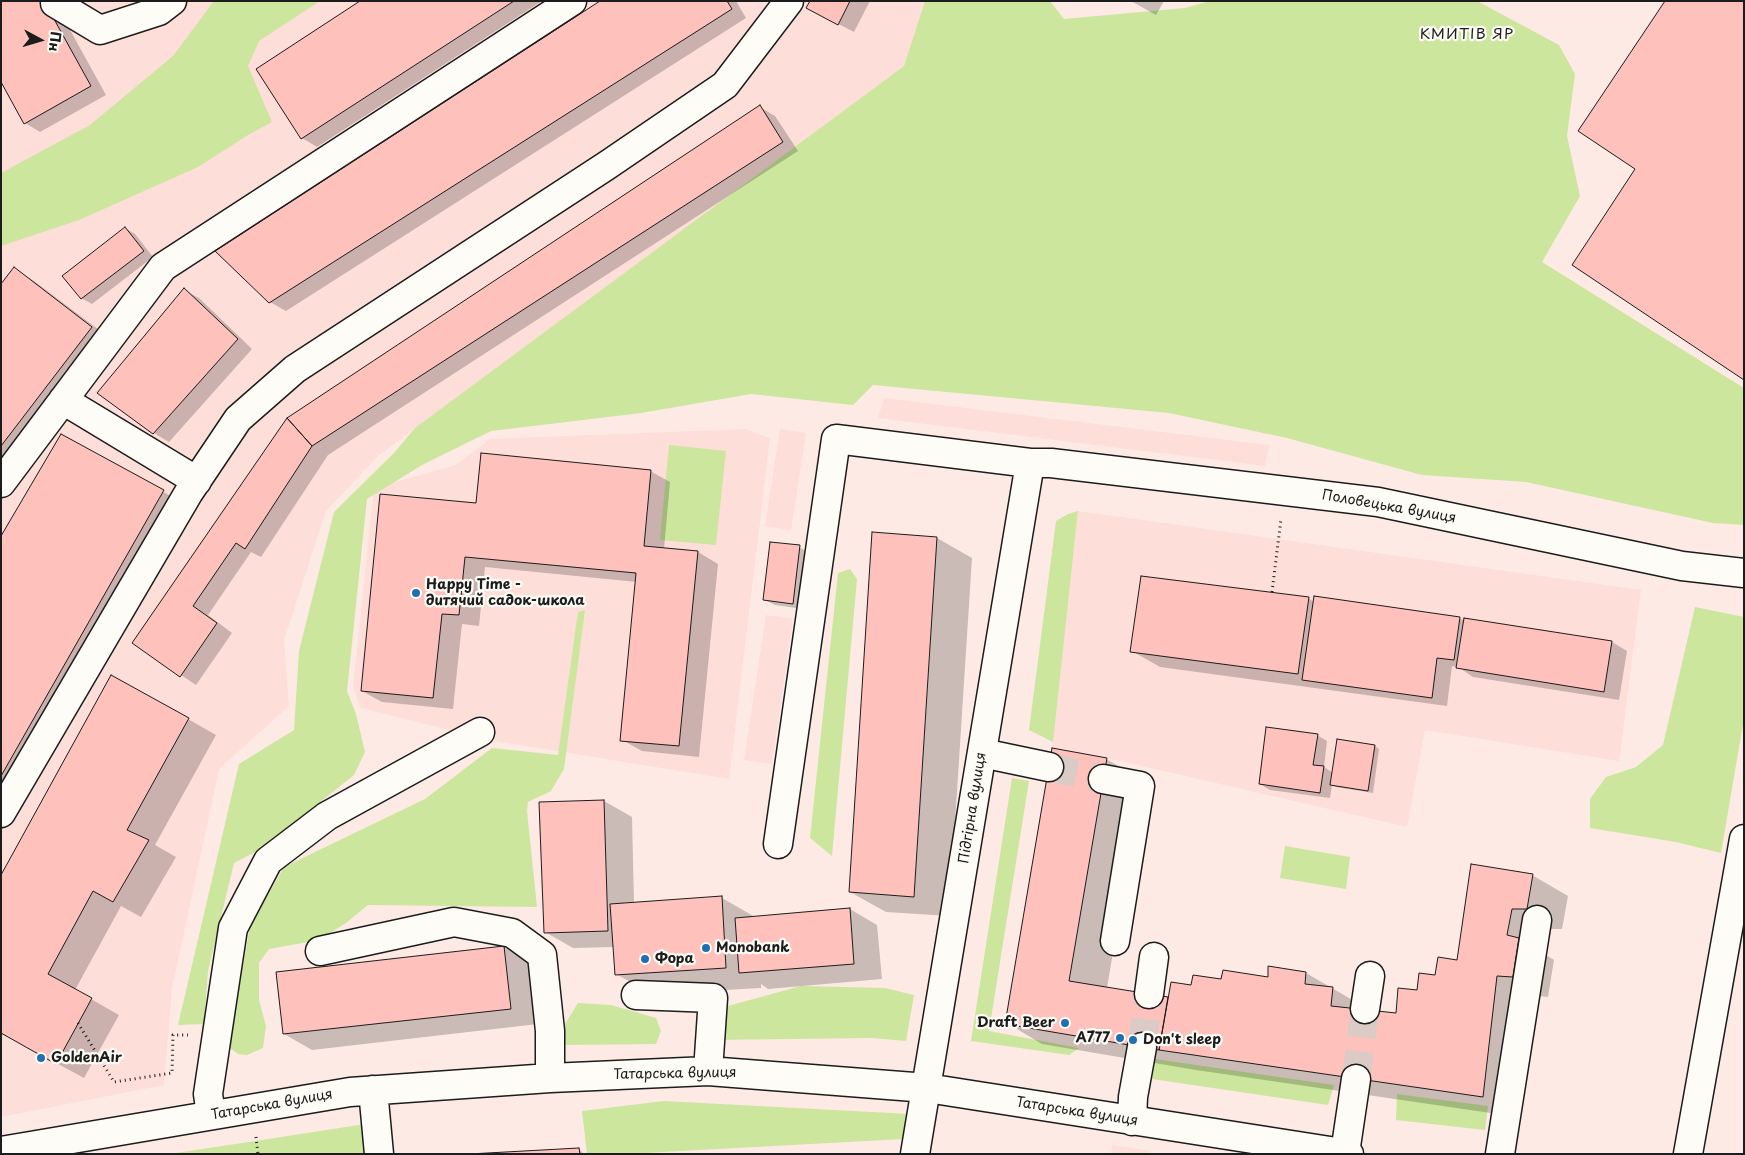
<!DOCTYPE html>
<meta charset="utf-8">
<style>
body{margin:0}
#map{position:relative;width:1745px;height:1155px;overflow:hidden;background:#fdeae5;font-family:"Playpen Sans",sans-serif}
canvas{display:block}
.frame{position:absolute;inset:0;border:2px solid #1c1c1c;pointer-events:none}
.north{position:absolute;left:15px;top:15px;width:50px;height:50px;-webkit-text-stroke:4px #fdfcf7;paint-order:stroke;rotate:96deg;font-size:14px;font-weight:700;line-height:20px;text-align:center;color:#1c1c1c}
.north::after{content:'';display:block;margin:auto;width:18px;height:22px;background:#1c1c1c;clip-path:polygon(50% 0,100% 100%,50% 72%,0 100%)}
</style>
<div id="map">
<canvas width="1745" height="1155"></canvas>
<div class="frame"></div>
<div class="north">Пн</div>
</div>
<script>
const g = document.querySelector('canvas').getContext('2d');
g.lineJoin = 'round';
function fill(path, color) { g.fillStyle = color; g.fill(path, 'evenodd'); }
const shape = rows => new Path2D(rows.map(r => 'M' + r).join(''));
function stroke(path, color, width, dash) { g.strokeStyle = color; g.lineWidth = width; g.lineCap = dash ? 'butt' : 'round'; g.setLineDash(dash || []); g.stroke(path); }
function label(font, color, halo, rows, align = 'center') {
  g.font = font + ' "Playpen Sans",sans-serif'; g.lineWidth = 4.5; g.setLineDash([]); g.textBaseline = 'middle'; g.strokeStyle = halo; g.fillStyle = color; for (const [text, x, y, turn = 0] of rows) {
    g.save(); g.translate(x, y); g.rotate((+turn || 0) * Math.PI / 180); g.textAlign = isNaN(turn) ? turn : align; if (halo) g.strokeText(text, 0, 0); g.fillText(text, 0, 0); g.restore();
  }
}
const built = shape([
 [1,1,925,1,904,66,378,456,326,511,284,640,289,706,219,769,172,988,164,1085,1,1117],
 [884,398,1269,445,1265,466,878,418],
 [746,429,770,438,729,779,489,740,361,708,353,687,374,488,456,465,490,439],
 [780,429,806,433,791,530,765,526],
 [1078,511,1641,590,1619,761,1425,730,1407,827,1107,758,1052,748],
 [766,615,793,619,772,764,744,760],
 [1112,1145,1151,1151,1150,1154,1111,1154]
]);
const green = shape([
 [214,1,320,1,259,41,248,66,272,122,248,135,198,167,79,220,1,246,1,173,90,125,173,56],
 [925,1,1050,1,1064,19,1185,8,1210,1,1477,1,1559,45,1575,74,1567,136,1580,196,1542,262,1744,388,1744,525,1713,523,1526,482,1422,475,1287,438,1169,413,873,385,853,405,751,394,641,413,491,431,422,465,367,499,347,691,356,714,365,752,354,775,261,849,234,863,208,971,204,1024,178,1025,239,764,294,730,299,651,334,512,394,453,415,428,904,66],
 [669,445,726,451,716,545,660,540],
 [1078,511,1053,742,1029,730,1056,521,1068,514],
 [850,569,857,579,832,856,810,838,838,573],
 [1695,607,1744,617,1744,718,1721,853,1676,842,1590,828,1590,799,1606,777,1636,767,1663,745],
 [585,610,564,769,551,791,528,802,527,811,537,907,368,905,346,923,319,940,269,949,259,963,259,1000,266,1026,263,1048,247,1055,238,1054,229,1047,250,926,284,867,425,799,492,748,558,755,578,612],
 [1012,778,1029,781,989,1031,1079,1048,1069,1055,971,1041],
 [1285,846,1350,857,1346,889,1280,878],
 [801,986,885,988,914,995,906,1041,872,1038,707,1040,717,1009],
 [578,1003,611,1005,656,1018,661,1031,656,1044,563,1045,565,1024],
 [1155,1059,1334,1085,1328,1105,1152,1079],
 [1397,1094,1488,1106,1485,1130,1396,1120],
 [664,1101,910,1114,904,1139,625,1154,587,1154,582,1111],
 [365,1124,366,1154,169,1154,262,1140]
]);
const shadow = shape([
 [54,1,106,95,40,132,25,123],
 [362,1,542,1,317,147,302,138],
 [602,1,736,1,746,18,286,311,270,302],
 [811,1,870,1,854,32,823,16],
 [1131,1,1164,1,1156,15],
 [760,107,775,116,798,151,328,455,261,557,251,552,208,615,232,633,196,685,133,643,288,419],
 [125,228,135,234,153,257,92,304,81,298],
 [14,269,34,281,111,339,1,484,1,286],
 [184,290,199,298,252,349,169,442,154,433],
 [62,435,183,503,1,823,1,538],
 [650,471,670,482,664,549,698,552,718,564,699,757,642,751,622,740,637,582,485,567,479,626,462,624,453,709,382,702,362,691,477,504],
 [937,538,972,558,949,916,886,912,850,892],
 [799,547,809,553,803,609,775,605,765,600],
 [1308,598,1314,602,1459,618,1465,621,1612,642,1627,651,1619,700,1473,677,1458,667,1452,666,1447,706,1160,667,1132,651],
 [188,719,216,735,155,845,176,857,141,917,121,906,75,990,119,1015,84,1078,1,1033],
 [1317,735,1327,741,1324,767,1333,773,1375,746,1379,749,1373,793,1336,787,1332,785,1330,798,1270,790,1260,784],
 [1106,759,1142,779,1107,988,1169,999,1192,986,1222,981,1269,978,1306,973,1368,1009,1368,1011,1397,1014,1418,992,1458,961,1532,875,1568,896,1562,929,1547,929,1543,953,1554,960,1548,997,1533,995,1518,1117,1196,1070,1042,1044,1007,1023],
 [604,801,632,817,634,903,722,898,755,917,850,909,877,925,882,979,768,989,761,984,761,988,652,994,616,974,614,947,573,948,545,932],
 [504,947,531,963,538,1024,312,1050,284,1034],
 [579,1149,584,1154,493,1154]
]);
const building = shape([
 [1,1,44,1,91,86,24,124,1,82,1,1],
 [360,1,514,1,301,139,256,69,360,1],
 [600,1,727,1,732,9,269,303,215,251,600,1],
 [810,1,850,1,838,25,806,8,810,1],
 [1665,1,1744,1,1744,380,1572,265,1635,169,1578,131,1665,1],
 [760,105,783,142,312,446,287,418,760,105],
 [125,227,144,251,81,299,62,276,125,227],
 [14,267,92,327,1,446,1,284,14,267],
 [184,288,238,339,153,434,97,393,184,288],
 [287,418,312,446,245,549,236,543,193,606,217,623,180,677,132,643,287,418],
 [61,434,164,490,1,776,1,536,61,434],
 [481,453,651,470,644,546,698,551,679,746,620,741,636,573,465,557,459,615,442,614,433,698,361,691,380,494,476,503,481,453],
 [872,532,937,537,914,897,849,892,872,532],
 [770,542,800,545,793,604,763,600,770,542],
 [1141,576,1309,597,1298,674,1130,652,1141,576],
 [1314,596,1460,617,1454,660,1437,658,1432,698,1302,680,1314,596],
 [1464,618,1612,641,1604,692,1456,668,1464,618],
 [111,675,189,718,127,830,149,840,113,902,93,891,48,974,92,998,56,1064,1,1033,1,875,111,675],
 [1266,727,1318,734,1313,765,1324,766,1320,793,1259,784,1266,727],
 [1337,739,1375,745,1368,791,1330,785,1337,739],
 [1052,748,1107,758,1069,981,1168,997,1159,1050,1005,1024,1052,748],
 [604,800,608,931,544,933,539,802,604,800],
 [1471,864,1533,874,1527,909,1512,909,1507,935,1519,938,1513,977,1497,976,1483,1097,1159,1050,1171,982,1191,985,1193,975,1221,979,1223,970,1268,977,1268,966,1306,972,1305,984,1333,987,1331,1006,1396,1013,1398,988,1417,990,1419,973,1435,975,1438,957,1457,960,1471,864],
 [722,896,726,968,615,975,610,904,722,896],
 [850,908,854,964,739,973,735,918,850,908],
 [504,946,511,1009,283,1034,276,972,504,946],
 [579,1148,580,1154,469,1154,579,1148]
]);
const minorTunnel = shape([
 [1049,767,1103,779],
 [1142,1047,1149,994],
 [1356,1079,1365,1009]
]);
const path = shape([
 [1272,592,1281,519],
 [78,1023,114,1082,172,1073,173,1035,188,1035],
 [256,1137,258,1154]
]);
const minor = shape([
 [55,1,55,3,100,30,159,11,172,1],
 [63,400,197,481],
 [1,483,163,267,572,1],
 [982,753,1049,767],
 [1103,779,1140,786,1115,941],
 [1,813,189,492,238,419,295,369,606,166,725,85,789,1],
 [778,844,836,439,1030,463,1051,463,1378,502,1682,566,1744,573],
 [320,951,454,922,512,933,542,955,550,1031,550,1078],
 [1149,994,1154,957],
 [636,995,713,998,708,1071],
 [1365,1009,1370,976],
 [373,1090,379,1154],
 [211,1115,208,1094,233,928,268,861,327,816,480,732],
 [1132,1121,1133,1097,1142,1047],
 [1,1151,350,1092,550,1078,708,1071,927,1088,1349,1154],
 [1345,1153,1356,1079],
 [915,1154,1030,463],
 [1500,1154,1537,920],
 [1688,1154,1744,839]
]);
const markers = [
 [416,593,5,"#1f6fb2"],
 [706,948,5,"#1f6fb2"],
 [645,959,5,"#1f6fb2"],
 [1065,1023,5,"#1f6fb2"],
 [1120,1038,5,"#1f6fb2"],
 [1133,1040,5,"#1f6fb2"],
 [41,1058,5,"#1f6fb2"]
];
const streetNames = [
 ["Половецька вулиця",1389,507,10],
 ["Підгірна вулиця",973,808,-81],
 ["Татарська вулиця",675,1074,-1],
 ["Татарська вулиця",272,1105,-10],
 ["Татарська вулиця",1077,1112,9]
];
const poiNames = [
 ["Happy Time -",426,585],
 ["дитячий садок-школа",426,601],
 ["Monobank",716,948],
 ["Фора",655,959],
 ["Draft Beer",1055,1023,"right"],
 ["A777",1110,1038,"right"],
 ["Don't sleep",1143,1040],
 ["GoldenAir",51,1058]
];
const neighbourhoodNames = [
 ["КМИТІВ ЯР",1467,35]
];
fill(built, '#fdded9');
fill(green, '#cce69d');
fill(shadow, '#0003');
fill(building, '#fec1bc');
stroke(building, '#1c1c1c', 1);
stroke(minorTunnel, '#dbcbc7', 28, [28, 14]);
stroke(minor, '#1c1c1c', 31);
stroke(path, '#1c1c1c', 3, [1, 4]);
stroke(minor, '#fdfcf7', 28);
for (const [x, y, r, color] of markers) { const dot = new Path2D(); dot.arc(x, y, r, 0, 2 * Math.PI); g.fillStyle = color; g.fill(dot); stroke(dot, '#fdfcf7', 2); }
label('14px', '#1c1c1c', '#fdfcf7', streetNames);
label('bold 14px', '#1c1c1c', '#fdfcf7', poiNames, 'left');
g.letterSpacing = '1px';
label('15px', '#1c1c1c', '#fdfcf7', neighbourhoodNames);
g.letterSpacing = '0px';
</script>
